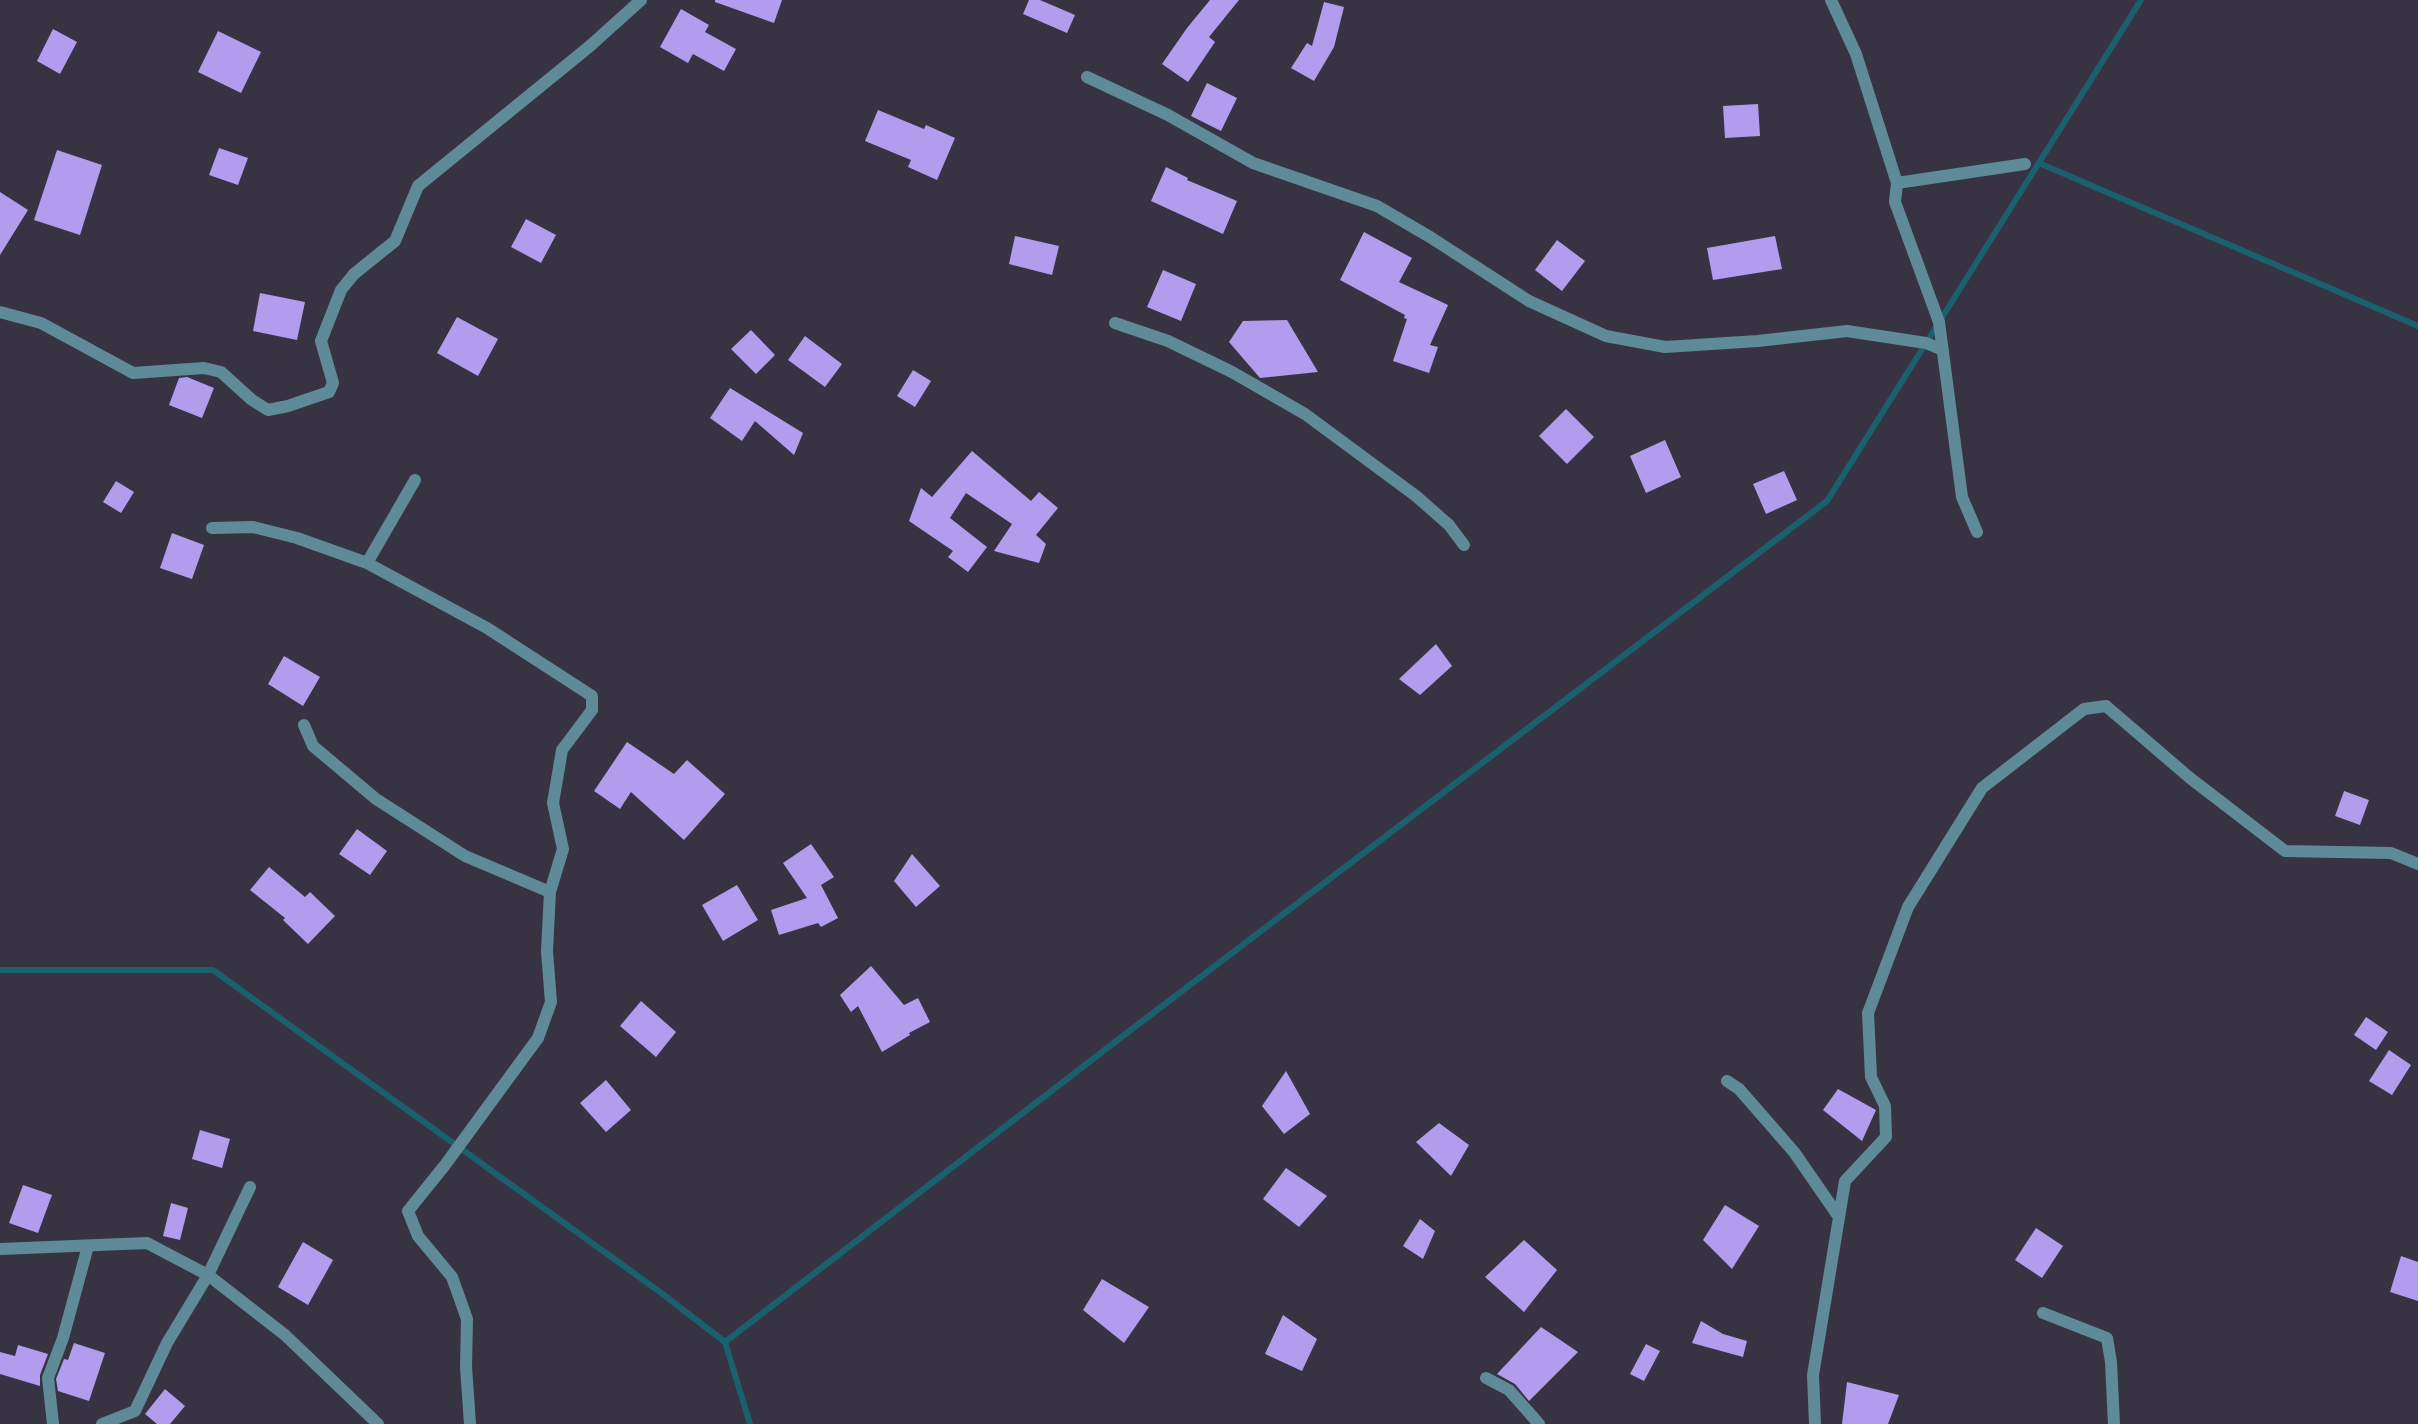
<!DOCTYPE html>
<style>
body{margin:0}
canvas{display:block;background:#373343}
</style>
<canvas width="2418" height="1424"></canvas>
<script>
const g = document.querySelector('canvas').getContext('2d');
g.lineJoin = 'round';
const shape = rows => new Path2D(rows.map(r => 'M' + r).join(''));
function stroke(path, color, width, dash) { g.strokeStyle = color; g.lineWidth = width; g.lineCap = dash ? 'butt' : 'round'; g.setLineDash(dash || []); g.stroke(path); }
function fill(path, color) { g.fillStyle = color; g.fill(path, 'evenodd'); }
const stream = shape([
 [2039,163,2418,326],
 [0,970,213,970,660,1292,725,1342],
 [750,1424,725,1342,1132,1029,1827,501,2141,0]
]);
const building = shape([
 [715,0,782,0,774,23,715,2],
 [1029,0,1040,0,1075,15,1067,33,1023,14],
 [1210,0,1239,0,1209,37,1215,42,1188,82,1162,64,1187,28],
 [1324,2,1344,7,1334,47,1314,81,1291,68,1307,43,1312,46],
 [681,9,709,25,705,32,736,49,724,71,693,54,688,63,660,47],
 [53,29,77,42,60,74,37,61],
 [218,31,261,52,241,93,198,72],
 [1207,83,1237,98,1221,131,1191,116],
 [1758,104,1760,136,1725,138,1723,106],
 [878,110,924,129,926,125,955,138,937,180,908,167,911,160,865,141],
 [219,148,248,158,238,185,209,175],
 [57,150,102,165,80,235,34,220],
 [1166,167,1188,178,1187,180,1237,201,1223,234,1151,201],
 [0,192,28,210,0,255],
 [526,219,556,235,541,263,511,247],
 [1364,232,1412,258,1399,282,1448,305,1430,345,1438,347,1429,373,1393,361,1407,319,1404,318,1405,315,1340,280],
 [1015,236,1059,246,1052,275,1009,264],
 [1775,236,1782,269,1713,280,1707,248],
 [1557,240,1585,261,1562,291,1535,270],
 [1163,270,1196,284,1181,321,1147,307],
 [260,293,305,302,297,340,253,331],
 [457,317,498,339,478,376,437,353],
 [1287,320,1318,372,1260,378,1229,342,1243,321],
 [751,330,775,355,756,374,731,349],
 [805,336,842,364,825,387,788,360],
 [913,370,931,381,915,407,897,396],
 [187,377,214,388,202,418,169,405,179,378],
 [730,388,803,433,794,455,755,421,742,441,710,418],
 [1566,409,1594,437,1567,464,1539,436],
 [1665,440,1681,477,1646,493,1630,456],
 [972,451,1031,501,1039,492,1058,508,1036,535,1046,544,1039,563,994,551,1012,524,966,493,950,518,987,547,968,572,948,557,953,551,909,521,921,488,932,497],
 [1784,471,1797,500,1766,514,1753,484],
 [116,481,134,492,121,513,103,502],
 [172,533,204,545,192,579,160,568],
 [1436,644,1452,666,1420,695,1399,679],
 [284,656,320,677,303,706,268,684],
 [627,742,674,774,687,760,725,794,684,840,631,792,620,809,594,791],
 [2344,791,2369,800,2360,825,2335,816],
 [357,829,387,851,370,875,339,854],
 [811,844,834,877,821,885,838,918,821,927,818,923,779,935,771,910,807,898,783,863],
 [912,854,940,886,916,907,894,881],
 [269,867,305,897,310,892,335,916,308,944,283,920,285,918,250,890],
 [737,885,758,920,723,941,702,905],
 [871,966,904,1005,918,998,930,1022,909,1033,910,1035,882,1052,858,1006,851,1012,840,995],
 [641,1001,676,1032,656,1057,620,1026],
 [2366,1017,2388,1032,2376,1050,2354,1035],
 [2389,1050,2411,1065,2392,1095,2369,1081],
 [1286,1071,1310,1114,1284,1134,1262,1106],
 [606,1080,631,1110,606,1132,580,1103],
 [1838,1089,1876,1110,1862,1141,1823,1110],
 [1439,1123,1469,1145,1451,1176,1416,1142],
 [200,1130,230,1139,222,1168,192,1159],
 [1286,1168,1327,1196,1299,1227,1263,1199],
 [23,1185,52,1195,38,1233,9,1223],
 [171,1203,188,1208,180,1240,163,1236],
 [1725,1205,1759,1226,1732,1269,1703,1240],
 [1420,1219,1435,1231,1423,1259,1403,1246],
 [2036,1228,2063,1246,2042,1278,2015,1260],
 [1524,1240,1557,1270,1524,1312,1485,1277],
 [303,1242,333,1260,308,1305,278,1287],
 [2401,1256,2418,1262,2418,1301,2390,1292],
 [1102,1279,1149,1307,1124,1343,1083,1310],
 [1283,1315,1317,1339,1302,1371,1265,1354],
 [1701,1321,1723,1334,1747,1341,1743,1357,1692,1343],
 [1541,1327,1578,1352,1529,1401,1515,1384,1497,1374],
 [74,1343,105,1353,89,1401,58,1391,56,1379,64,1359,68,1360],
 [1646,1344,1660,1351,1644,1381,1630,1374],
 [18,1345,48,1354,40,1375,40,1386,0,1374,0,1352,15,1356],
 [1847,1382,1899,1395,1888,1424,1842,1424],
 [165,1389,185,1406,170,1424,157,1424,145,1414]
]);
const street = shape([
 [1831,0,1856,54,1897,183,2025,164],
 [1087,77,1168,115,1253,163,1377,206,1430,237,1529,301,1606,336,1665,347,1758,341,1847,331,1926,343,1943,350],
 [1897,183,1895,202,1939,322,1962,497,1977,532],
 [0,312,41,323,133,373,204,368,221,372,252,400,268,410,288,406,329,392,333,383,321,341,341,290,354,274,395,241,418,186,590,46,641,0],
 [1115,323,1168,341,1232,372,1305,414,1416,496,1449,525,1464,545],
 [415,480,367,563,487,628,592,696,592,710,562,750,553,803,563,849,550,892,547,951,551,1002,538,1038,445,1165,408,1211,418,1236,452,1277,467,1319,466,1367,470,1424],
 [212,528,253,527,297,538,367,563],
 [304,725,313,746,376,799,465,856,550,892],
 [1727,1081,1739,1089,1794,1152,1839,1217],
 [0,1249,147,1243,208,1275,285,1335,378,1424],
 [2043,1313,2107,1338,2111,1362,2114,1424],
 [1486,1378,1509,1390,1539,1424],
 [53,1424,48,1378,63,1338,88,1246],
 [102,1424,135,1411,167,1343,208,1275,250,1187],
 [1815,1424,1813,1375,1845,1181,1886,1137,1885,1106,1871,1077,1868,1013,1908,907,1982,788,2084,709,2106,706,2190,778,2285,851,2391,853,2418,864]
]);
stroke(stream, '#1a606d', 6);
fill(building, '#b29ced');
stroke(street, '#5e8b97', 12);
</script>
